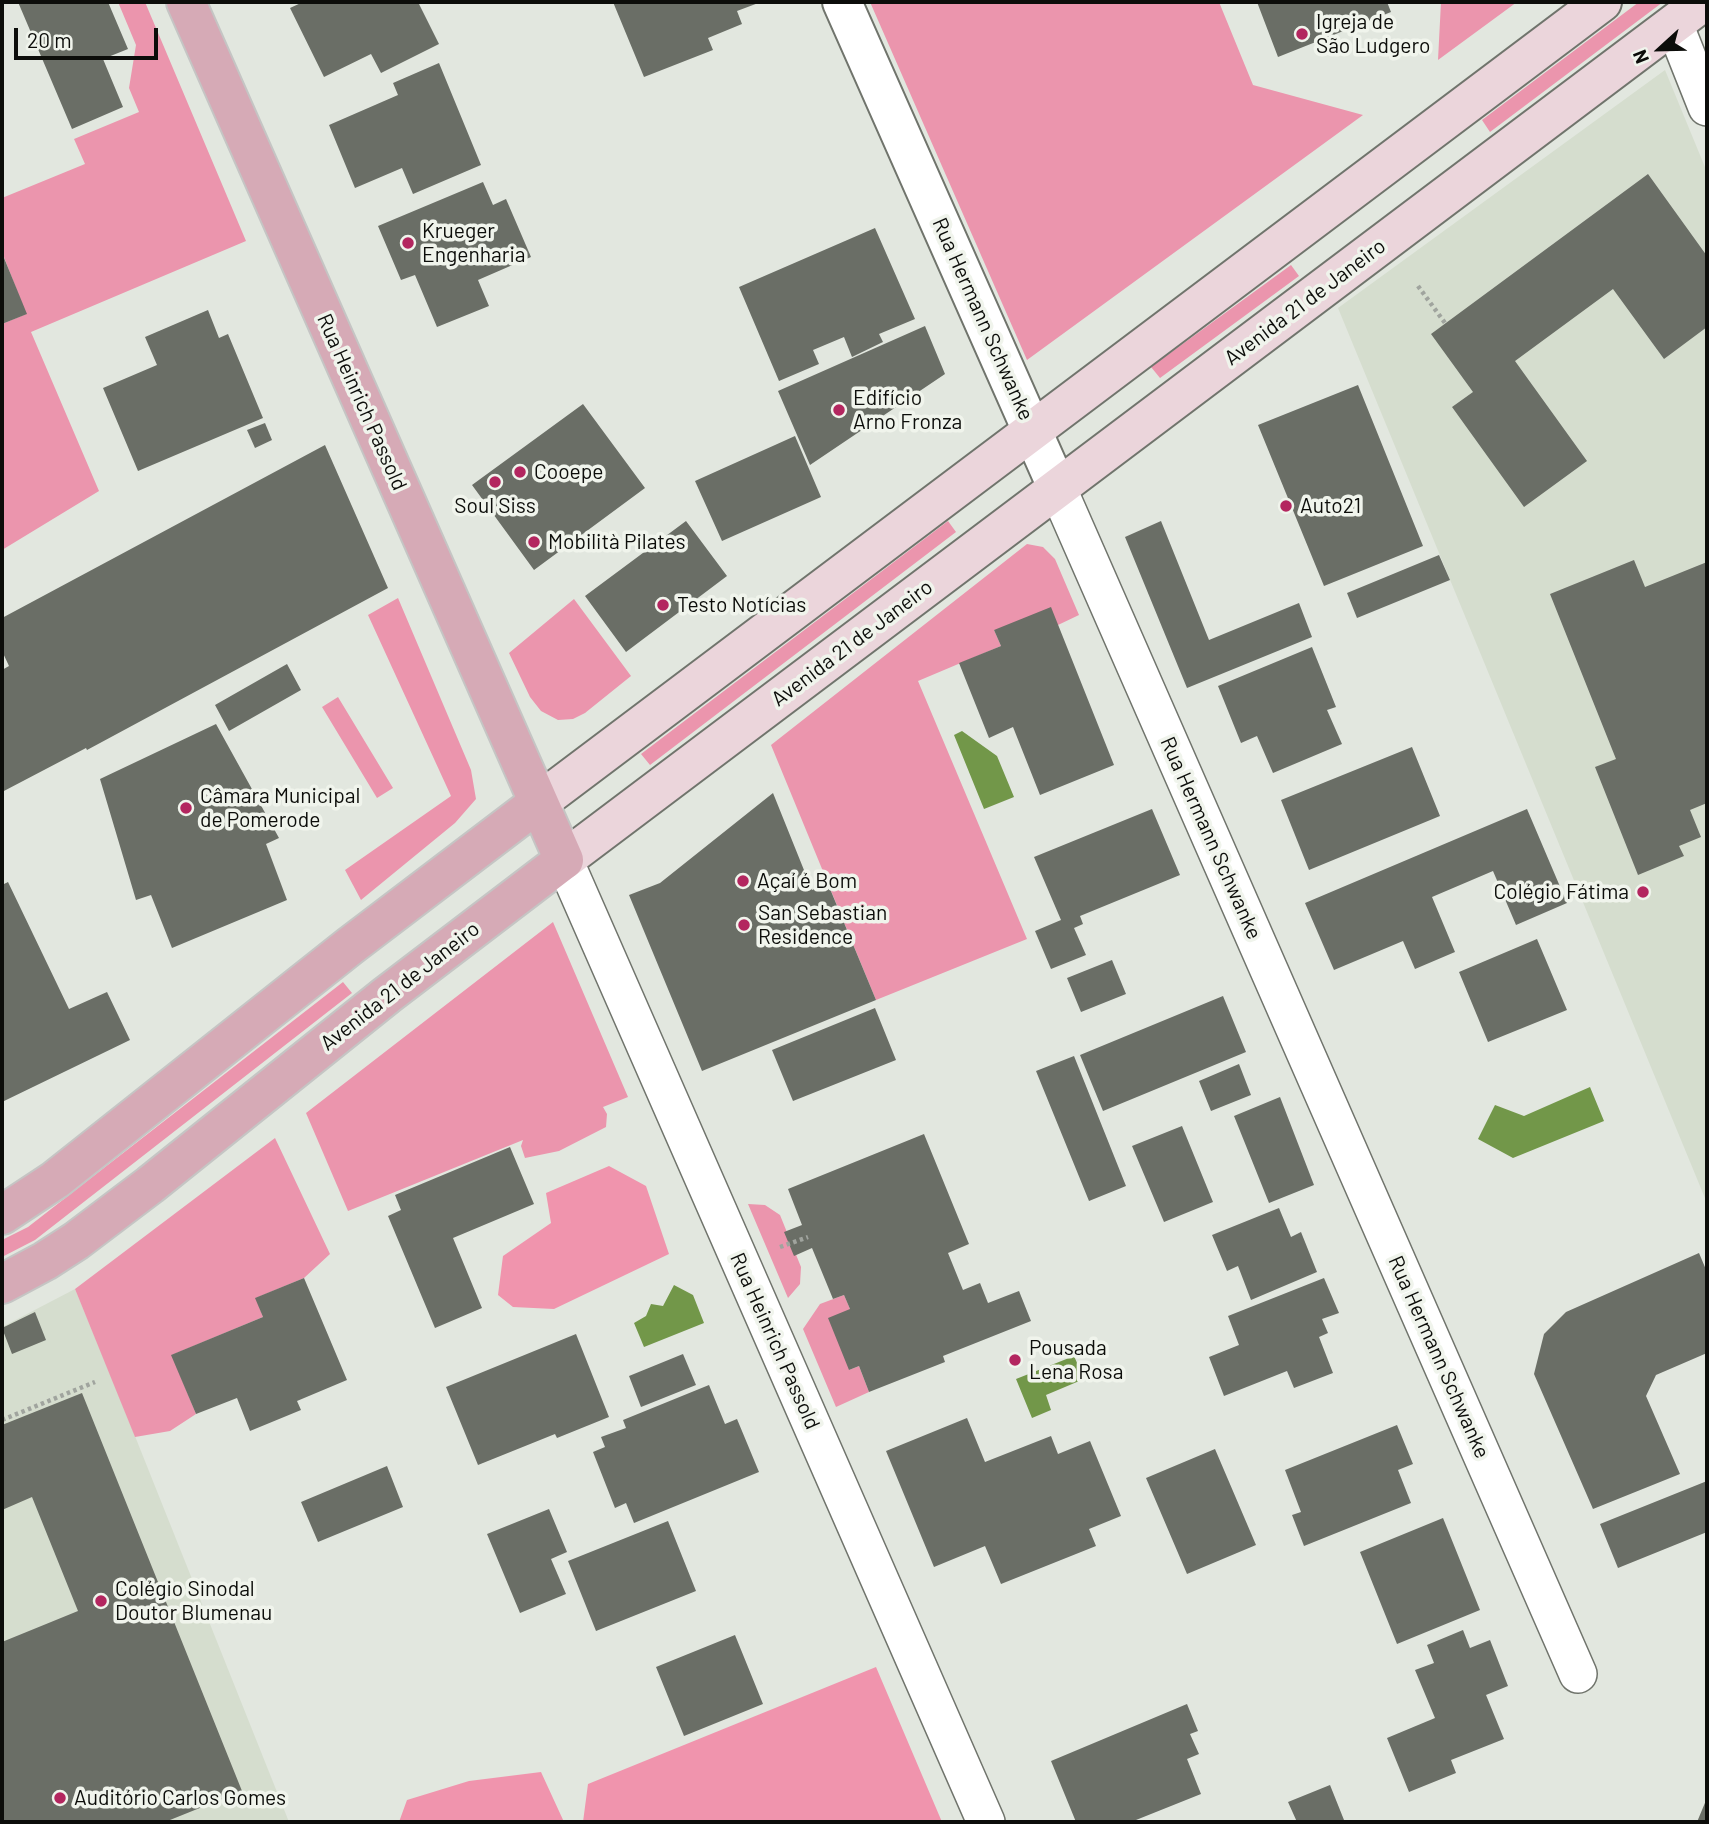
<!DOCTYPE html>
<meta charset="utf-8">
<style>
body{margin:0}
#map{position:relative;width:1709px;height:1824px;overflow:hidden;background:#e2e7df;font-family:Barlow,sans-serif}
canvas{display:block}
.frame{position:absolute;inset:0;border:4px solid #0c0d0a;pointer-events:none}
.north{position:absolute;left:1625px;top:14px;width:70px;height:70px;-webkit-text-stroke:5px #f0f4ec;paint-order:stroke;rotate:248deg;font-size:19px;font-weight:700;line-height:28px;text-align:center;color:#0c0d0a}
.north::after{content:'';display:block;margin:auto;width:24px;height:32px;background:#0c0d0a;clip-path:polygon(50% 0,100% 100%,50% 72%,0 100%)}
.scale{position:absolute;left:14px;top:28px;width:144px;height:32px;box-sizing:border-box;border:4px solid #0c0d0a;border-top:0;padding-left:9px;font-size:21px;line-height:24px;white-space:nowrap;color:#0c0d0a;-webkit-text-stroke:5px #f0f4ec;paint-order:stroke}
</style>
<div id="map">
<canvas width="1709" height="1824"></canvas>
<div class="frame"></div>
<div class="north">N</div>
<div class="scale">20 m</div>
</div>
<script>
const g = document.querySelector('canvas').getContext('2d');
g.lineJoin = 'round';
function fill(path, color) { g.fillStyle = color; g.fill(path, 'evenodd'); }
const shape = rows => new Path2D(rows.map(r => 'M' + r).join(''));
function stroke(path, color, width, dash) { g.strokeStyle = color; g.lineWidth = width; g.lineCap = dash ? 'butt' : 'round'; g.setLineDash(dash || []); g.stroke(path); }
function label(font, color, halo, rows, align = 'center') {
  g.font = font + ' Barlow,sans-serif'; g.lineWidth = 7; g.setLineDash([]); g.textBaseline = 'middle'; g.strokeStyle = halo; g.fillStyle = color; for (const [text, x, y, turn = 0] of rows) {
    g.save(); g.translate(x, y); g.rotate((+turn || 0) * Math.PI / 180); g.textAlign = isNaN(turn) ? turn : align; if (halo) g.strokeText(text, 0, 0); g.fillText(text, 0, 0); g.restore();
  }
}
const built = shape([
 [1665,70,1707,172,1707,1203,1338,308],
 [75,1289,113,1381,289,1822,2,1822,2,1327]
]);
const green = shape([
 [118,2,145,2,246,241,31,332,99,491,2,550,2,324,26,314,2,252,2,198,85,164,74,139,139,112,129,88,136,45],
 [870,2,1219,2,1253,85,1363,115,1027,360],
 [1441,2,1517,2,1438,60],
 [1639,2,1663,2,1490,132,1482,120],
 [1291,265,1299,276,1160,378,1151,367],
 [948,521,956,532,650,765,641,754],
 [1027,544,1043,547,1055,559,1079,615,1058,625,994,630,1001,646,918,681,1027,939,876,1000,771,745],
 [398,598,471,770,476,799,455,823,361,900,345,870,451,796,368,615],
 [574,599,631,676,585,713,573,719,558,720,541,711,530,697,509,653],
 [338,697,393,788,377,798,322,707],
 [553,922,628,1097,603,1107,607,1114,606,1127,559,1151,525,1158,521,1146,523,1140,348,1211,306,1113],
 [343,982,352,993,35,1240,2,1257,2,1240,28,1227],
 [275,1138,330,1254,304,1278,256,1298,263,1317,172,1355,196,1414,170,1431,135,1437,75,1289],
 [748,1204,765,1205,780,1215,801,1267,800,1284,788,1298],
 [844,1295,850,1309,849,1370,859,1366,869,1392,836,1407,803,1329,820,1304]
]);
const forest = shape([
 [609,1166,646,1186,669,1254,554,1309,513,1307,498,1295,503,1256,551,1223,546,1193],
 [876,1667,942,1822,583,1822,588,1784],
 [541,1772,564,1822,399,1822,407,1800,469,1781]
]);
const water = shape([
 [962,731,997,756,1014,797,984,809,954,735],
 [1590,1087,1604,1121,1513,1158,1478,1139,1495,1105,1524,1116],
 [674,1285,693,1295,704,1323,644,1347,634,1323,646,1316,651,1304,663,1306],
 [1074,1356,1084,1379,1046,1395,1051,1410,1032,1418,1016,1379]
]);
const building = shape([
 [18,2,108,2,128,49,103,59,123,107,72,129],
 [303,2,418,2,439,44,381,73,371,54,324,77,290,8],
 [613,2,761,2,737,11,742,24,708,38,713,50,644,77],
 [1257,2,1387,2,1391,12,1278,57],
 [439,63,481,165,413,194,402,168,355,188,329,125,398,95,393,83],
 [1648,174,1707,256,1707,327,1664,359,1613,289,1515,361,1587,461,1524,507,1452,407,1473,392,1431,334],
 [483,182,493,205,506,199,531,257,478,280,489,306,437,327,415,275,401,280,378,226],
 [875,228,915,319,879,334,883,342,852,357,844,337,813,350,819,364,779,381,739,287],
 [2,253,27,314,2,324],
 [208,310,219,338,228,334,263,418,138,471,103,388,157,365,145,337],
 [925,326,945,374,810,465,778,391],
 [1358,385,1423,546,1324,586,1258,425],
 [583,404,645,488,534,570,472,485],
 [265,423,272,440,255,448,247,430],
 [795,436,821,497,722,541,695,481],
 [325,445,388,588,87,750,86,748,2,792,2,670,9,666,2,651,2,618],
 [686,521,727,576,626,652,585,596],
 [1161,521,1209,640,1299,603,1312,637,1187,688,1125,537],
 [1439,555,1450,580,1357,618,1347,593],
 [1634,560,1645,587,1707,562,1707,803,1690,810,1701,837,1679,846,1684,856,1638,875,1595,767,1616,759,1550,594],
 [1051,607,1114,765,1040,795,1013,727,989,738,959,663,1001,646,994,630],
 [1312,647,1336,707,1327,710,1342,744,1273,773,1257,736,1241,743,1218,686],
 [287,664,301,690,229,731,215,705],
 [216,724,279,838,266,844,287,900,172,948,151,895,136,900,100,779],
 [1412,747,1440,816,1309,870,1281,800],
 [773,793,812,890,828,884,876,1000,702,1071,629,895,660,883],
 [1152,809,1180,875,1080,916,1083,924,1074,928,1086,955,1051,969,1035,931,1061,920,1034,857],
 [1527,809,1567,903,1516,925,1493,871,1432,897,1455,952,1415,969,1403,941,1334,970,1305,903],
 [8,882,69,1009,107,992,130,1040,2,1102,2,885],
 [1537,939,1567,1010,1488,1042,1459,972],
 [1112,960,1126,994,1081,1012,1067,978],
 [1223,996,1246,1052,1103,1111,1080,1055],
 [875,1008,896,1060,793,1101,772,1050],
 [1074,1056,1126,1186,1089,1201,1036,1071],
 [1239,1064,1251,1095,1211,1111,1199,1081],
 [1280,1097,1314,1185,1269,1203,1234,1116],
 [1182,1126,1213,1202,1164,1222,1132,1146],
 [924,1134,969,1244,948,1253,963,1290,980,1283,988,1303,1019,1291,1031,1321,943,1356,945,1362,869,1392,859,1366,849,1370,828,1318,850,1309,844,1295,833,1299,812,1248,794,1256,784,1232,802,1225,788,1189],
 [510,1147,534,1204,453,1238,482,1308,435,1328,388,1216,401,1210,395,1195],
 [1279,1208,1291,1237,1301,1232,1317,1272,1251,1300,1238,1266,1227,1271,1212,1235],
 [1699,1253,1707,1272,1707,1353,1656,1375,1646,1396,1680,1474,1593,1509,1534,1374,1544,1334,1566,1312],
 [304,1278,347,1380,297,1401,301,1410,250,1431,237,1398,196,1414,171,1355,263,1317,255,1298],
 [1324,1278,1339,1313,1322,1319,1328,1333,1319,1337,1333,1373,1294,1388,1287,1371,1224,1396,1209,1357,1239,1345,1228,1316],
 [35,1312,46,1340,12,1354,2,1328],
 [576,1334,609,1417,557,1438,555,1434,478,1465,446,1387],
 [683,1354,696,1385,641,1407,629,1376],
 [709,1385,725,1424,737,1419,759,1472,634,1523,626,1503,615,1508,593,1452,605,1447,601,1437,626,1428,623,1420],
 [82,1393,242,1791,165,1822,2,1822,2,1642,78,1611,32,1497,2,1510,2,1425],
 [967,1418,985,1462,1051,1436,1058,1454,1090,1441,1121,1516,1089,1529,1096,1546,1001,1584,985,1546,934,1567,886,1451],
 [1397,1425,1413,1464,1398,1470,1411,1503,1304,1546,1292,1515,1301,1512,1285,1470],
 [1215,1449,1256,1545,1187,1574,1146,1478],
 [387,1466,403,1507,318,1542,301,1502],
 [1707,1481,1707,1532,1618,1568,1600,1524],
 [549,1509,567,1552,551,1559,566,1594,520,1613,487,1534],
 [1443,1518,1480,1610,1397,1644,1360,1552],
 [668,1521,696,1591,596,1631,568,1561],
 [1463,1630,1470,1648,1490,1640,1508,1686,1486,1695,1504,1739,1451,1760,1456,1773,1409,1792,1387,1738,1435,1718,1415,1670,1434,1663,1427,1645],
 [735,1635,763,1704,684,1736,656,1667],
 [1187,1704,1198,1731,1190,1734,1199,1754,1187,1759,1201,1794,1131,1822,1076,1822,1051,1761],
 [1330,1785,1344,1820,1338,1822,1297,1822,1288,1802],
 [1707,1798,1707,1822,1697,1822]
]);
const path = shape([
 [1418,286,1445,323],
 [780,1247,808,1237],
 [2,1420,95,1382]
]);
const minor = shape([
 [1674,24,1707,107],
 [1057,487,1578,1674],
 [564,860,986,1822]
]);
const tertiary = shape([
 [842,2,1057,487]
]);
const secondary = shape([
 [538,803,1602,2],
 [564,860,1703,2]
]);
const primary = shape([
 [2,1215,55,1180,350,946,538,803],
 [2,1284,45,1261,76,1241,150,1185,387,995,564,860,186,2]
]);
const markers = [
 [1302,34,7,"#b3265f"],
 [408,243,7,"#b3265f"],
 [839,410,7,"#b3265f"],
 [520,472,7,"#b3265f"],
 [495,482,7,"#b3265f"],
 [1286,506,7,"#b3265f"],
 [534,542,7,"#b3265f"],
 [663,605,7,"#b3265f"],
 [186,808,7,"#b3265f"],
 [743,881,7,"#b3265f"],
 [1643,892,7,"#b3265f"],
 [744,925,7,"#b3265f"],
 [1015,1360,7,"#b3265f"],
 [101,1601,7,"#b3265f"],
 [60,1798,7,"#b3265f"]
];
const poiNames = [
 ["Igreja de",1316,22],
 ["São Ludgero",1316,46],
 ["Krueger",422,231],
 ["Engenharia",422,255],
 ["Edifício",853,398],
 ["Arno Fronza",853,422],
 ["Cooepe",534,472],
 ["Soul Siss",495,506,"center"],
 ["Auto21",1300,506],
 ["Mobilità Pilates",548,542],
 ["Testo Notícias",677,605],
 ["Câmara Municipal",200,796],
 ["de Pomerode",200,820],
 ["Açaí é Bom",757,881],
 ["Colégio Fátima",1629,892,"right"],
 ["San Sebastian",758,913],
 ["Residence",758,937],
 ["Pousada",1029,1348],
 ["Lena Rosa",1029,1372],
 ["Colégio Sinodal",115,1589],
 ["Doutor Blumenau",115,1613],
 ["Auditório Carlos Gomes",74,1798]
];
const streetNames = [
 ["Avenida 21 de Janeiro",1305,302,-37],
 ["Rua Hermann Schwanke",983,319,66],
 ["Rua Heinrich Passold",362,402,66],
 ["Avenida 21 de Janeiro",852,643,-37],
 ["Rua Hermann Schwanke",1211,838,66],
 ["Avenida 21 de Janeiro",400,986,-38],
 ["Rua Heinrich Passold",775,1341,66],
 ["Rua Hermann Schwanke",1439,1357,66]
];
fill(built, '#d5ddce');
fill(green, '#eb95ad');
fill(forest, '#f094ad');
fill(water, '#729749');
fill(building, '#6a6e66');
stroke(minor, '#70746c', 40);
stroke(tertiary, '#70746c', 42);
stroke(secondary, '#70746c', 42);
stroke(primary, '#c5c5c4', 42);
stroke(path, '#a0a49e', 4.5, [3.5, 3.5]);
stroke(minor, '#fff', 37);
stroke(tertiary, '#fff', 38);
stroke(secondary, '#ebd5db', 38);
stroke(primary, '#d6aab6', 38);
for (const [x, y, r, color] of markers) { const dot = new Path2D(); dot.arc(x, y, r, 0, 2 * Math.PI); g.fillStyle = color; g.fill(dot); stroke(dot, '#f0f4ec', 2.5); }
label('21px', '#0c0d0a', '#f0f4ec', poiNames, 'left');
label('21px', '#0c0d0a', '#f0f4ec', streetNames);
</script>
